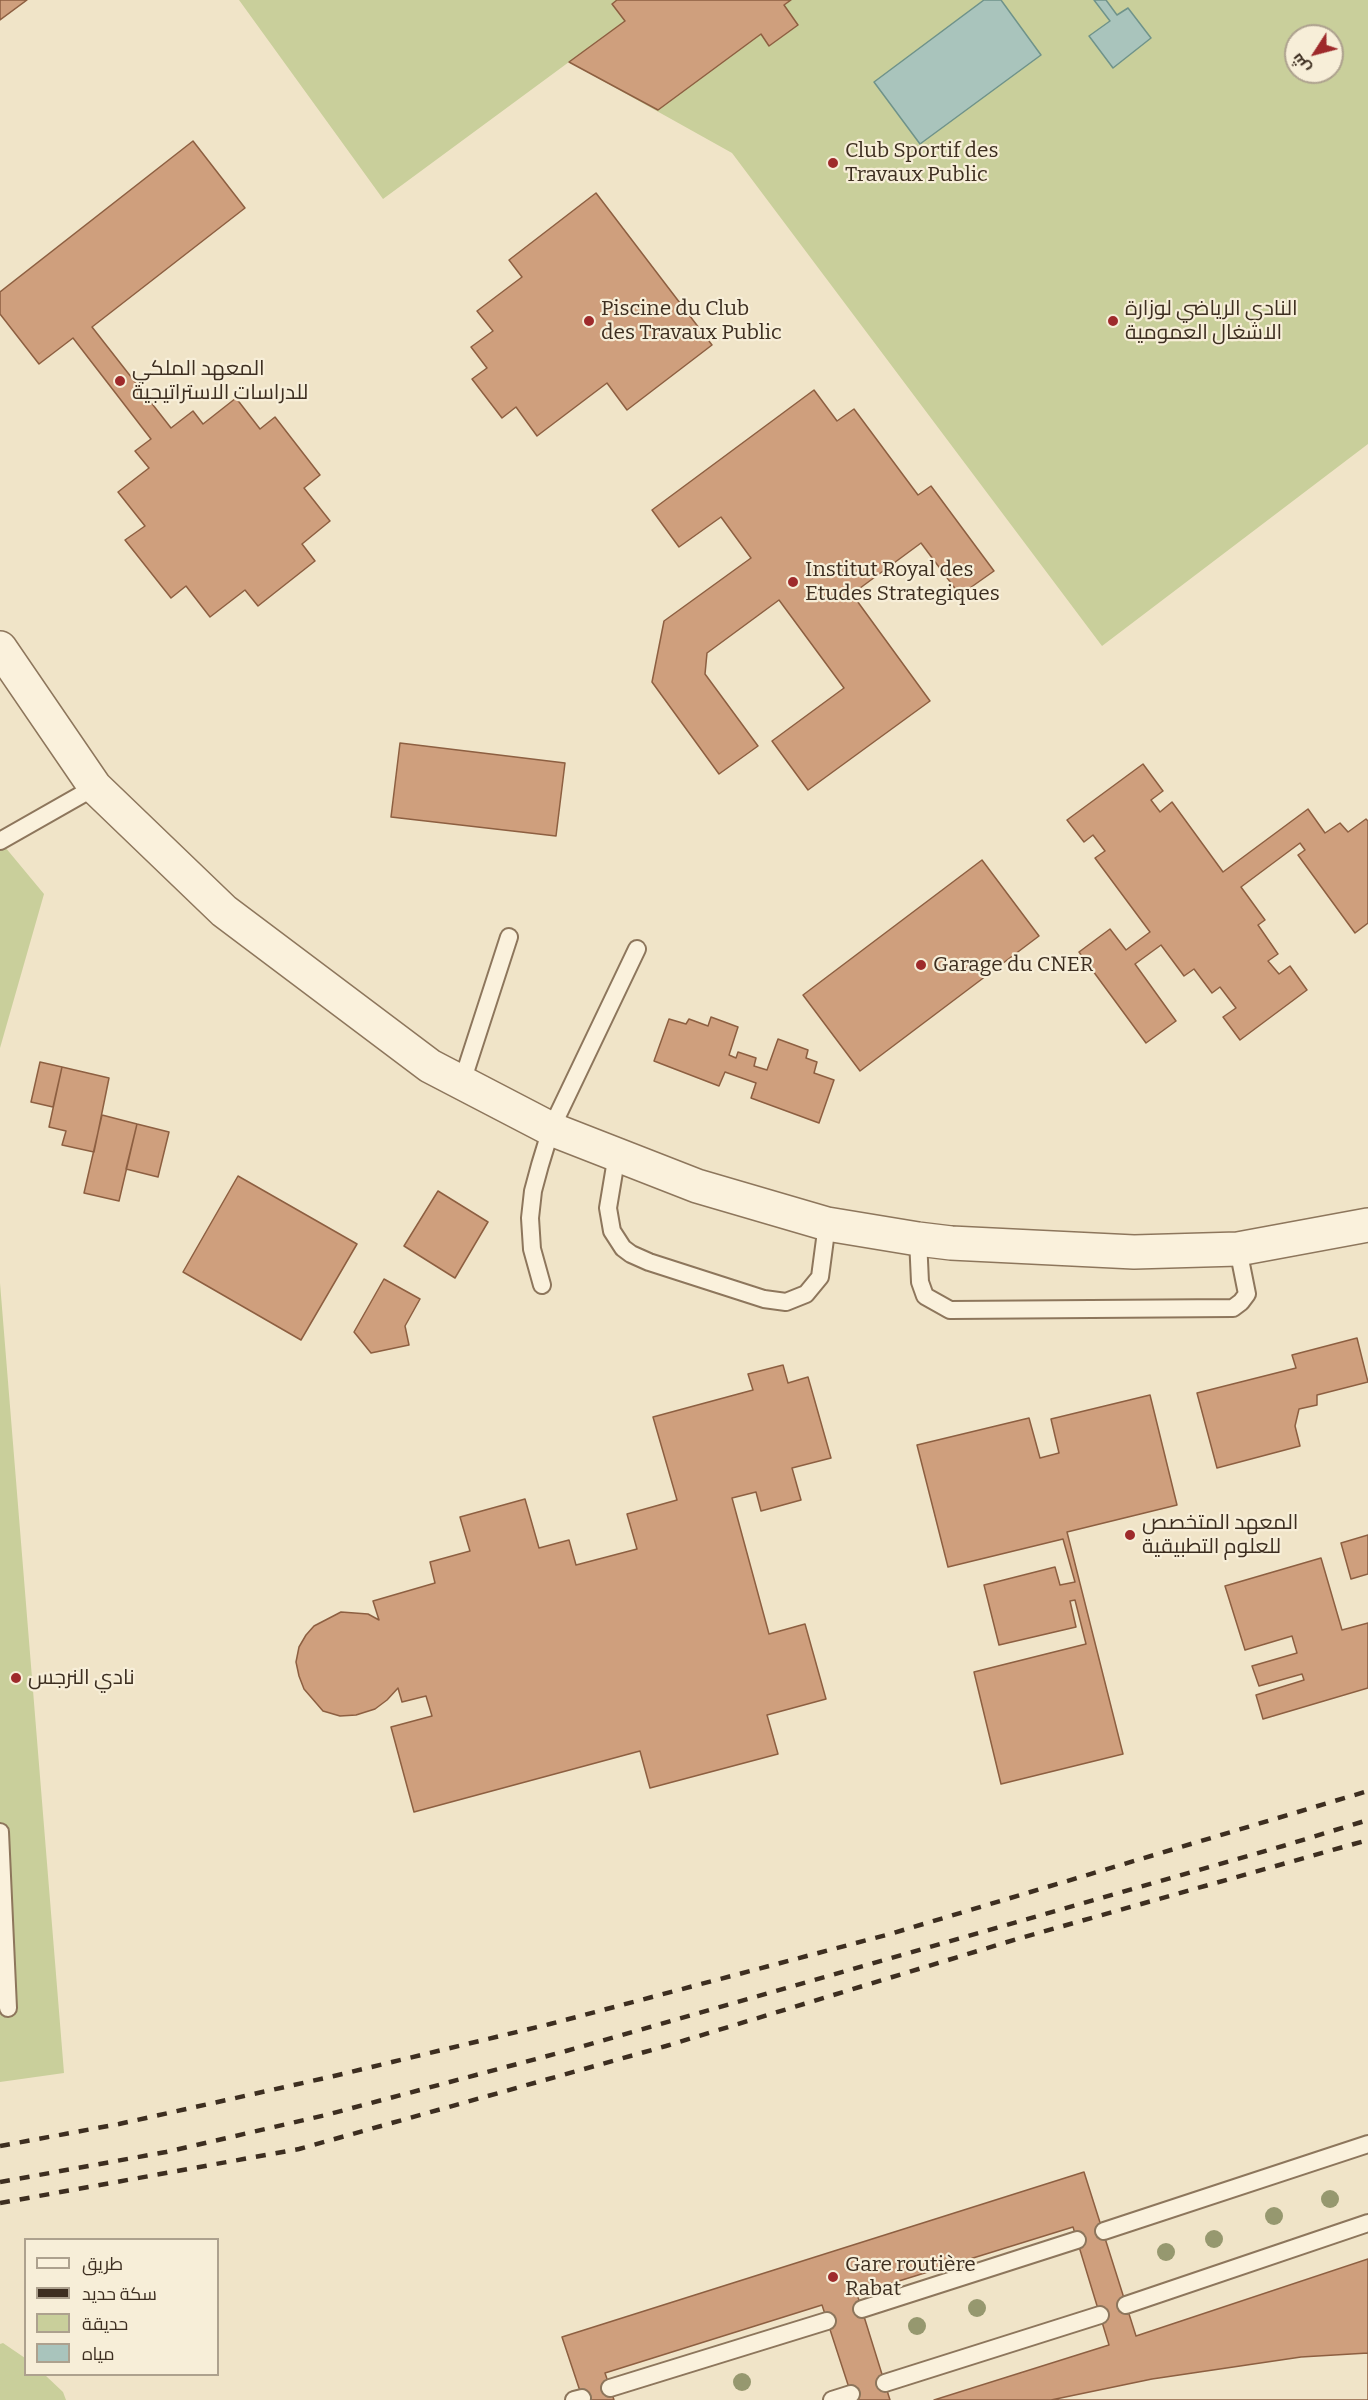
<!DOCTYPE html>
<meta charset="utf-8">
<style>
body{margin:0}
#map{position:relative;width:1368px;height:2400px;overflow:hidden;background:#f0e4c8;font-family:Bitter,Cairo,serif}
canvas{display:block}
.legend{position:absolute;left:24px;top:2238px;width:195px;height:138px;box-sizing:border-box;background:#f7eed8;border:2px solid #ada18e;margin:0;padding:8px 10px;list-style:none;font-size:18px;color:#3d2e20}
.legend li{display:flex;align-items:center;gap:12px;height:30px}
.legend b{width:30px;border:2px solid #ada18e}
.north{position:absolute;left:1284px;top:24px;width:60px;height:60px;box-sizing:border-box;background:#f7eed8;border:2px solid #ada18e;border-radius:50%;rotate:234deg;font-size:16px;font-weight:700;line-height:24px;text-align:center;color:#3d2e20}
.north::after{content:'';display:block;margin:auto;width:21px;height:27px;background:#9e2a2b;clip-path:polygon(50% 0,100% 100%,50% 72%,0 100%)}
</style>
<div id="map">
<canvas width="1368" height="2400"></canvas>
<ul class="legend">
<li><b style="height:8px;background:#faf1dc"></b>طريق</li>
<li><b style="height:8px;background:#3d2e20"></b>سكة حديد</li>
<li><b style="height:16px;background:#c9cf9b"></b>حديقة</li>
<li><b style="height:16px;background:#a9c4bc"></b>مياه</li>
</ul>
<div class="north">ش</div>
</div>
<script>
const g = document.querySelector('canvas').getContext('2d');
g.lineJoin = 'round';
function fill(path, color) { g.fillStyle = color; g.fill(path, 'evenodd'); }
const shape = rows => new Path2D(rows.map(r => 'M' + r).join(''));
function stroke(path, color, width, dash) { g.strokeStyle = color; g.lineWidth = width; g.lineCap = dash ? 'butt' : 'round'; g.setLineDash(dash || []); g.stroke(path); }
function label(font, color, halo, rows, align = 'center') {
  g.font = font + ' Bitter,Cairo,serif'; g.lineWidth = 4.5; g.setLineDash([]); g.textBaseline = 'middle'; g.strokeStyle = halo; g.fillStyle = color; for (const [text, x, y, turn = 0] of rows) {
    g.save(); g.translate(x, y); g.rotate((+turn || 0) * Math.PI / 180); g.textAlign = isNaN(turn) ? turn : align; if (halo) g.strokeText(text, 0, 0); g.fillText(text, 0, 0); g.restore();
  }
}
const green = shape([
 [239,0,1368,0,1368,444,1102,646,732,153,569,62,383,199],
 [1296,36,1332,36,1332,72,1296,72],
 [0,841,44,894,0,1048],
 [0,1283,64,2073,0,2082],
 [3,2343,25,2358,26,2374,45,2375,63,2392,66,2400,0,2400,0,2344]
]);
const water = shape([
 [984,0,1001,0,1041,55,920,144,874,82,984,0],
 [1094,0,1106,0,1117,15,1128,8,1151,38,1113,68,1089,36,1110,21,1094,0]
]);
const building = shape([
 [0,0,27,0,0,20,0,0],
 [617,0,791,0,784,5,798,25,769,46,761,34,658,110,569,62,625,21,612,4,617,0],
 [193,141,245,208,92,327,171,428,193,411,203,424,236,398,260,429,275,417,320,475,304,488,330,521,302,544,315,561,258,606,245,590,210,617,186,586,171,598,125,540,145,526,118,492,149,468,135,451,151,439,73,338,39,364,0,314,0,292,193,141],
 [596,193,712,345,627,410,607,383,537,436,516,407,502,418,472,379,487,368,471,347,493,331,477,311,522,277,509,260,596,193],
 [814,390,837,421,854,409,918,495,931,486,994,571,960,595,921,543,852,594,930,701,808,790,772,741,844,688,779,600,707,653,705,674,758,746,719,774,652,682,664,621,751,558,721,517,679,547,652,510,814,390],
 [400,743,565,763,556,836,391,817,400,743],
 [1143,764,1163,791,1151,800,1160,812,1172,802,1223,872,1308,809,1325,833,1340,823,1348,832,1366,819,1368,821,1368,923,1355,933,1298,855,1305,850,1300,843,1241,887,1265,920,1258,925,1278,954,1268,961,1279,974,1290,966,1307,990,1240,1040,1223,1017,1236,1008,1220,987,1212,993,1194,969,1184,976,1161,945,1135,964,1176,1021,1146,1043,1079,952,1110,929,1126,950,1150,932,1095,858,1105,851,1093,835,1084,842,1067,820,1143,764],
 [982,860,1039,936,860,1071,803,995,982,860],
 [711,1017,738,1027,729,1055,736,1058,738,1052,756,1058,754,1066,767,1070,778,1039,808,1050,806,1058,817,1062,814,1073,834,1080,819,1123,751,1098,756,1083,725,1072,719,1086,654,1061,669,1019,686,1024,689,1019,708,1026,711,1017],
 [40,1062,62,1067,53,1107,31,1102,40,1062],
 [62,1067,109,1078,94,1152,62,1145,66,1131,49,1127,62,1067],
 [102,1115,137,1124,119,1201,84,1193,102,1115],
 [137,1124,169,1132,158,1177,126,1169,137,1124],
 [238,1176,357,1244,301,1340,183,1272,238,1176],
 [438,1191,488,1222,455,1278,404,1246,438,1191],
 [384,1279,420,1299,405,1326,409,1345,371,1353,354,1332,384,1279],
 [1357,1338,1368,1382,1317,1395,1317,1405,1299,1409,1295,1426,1300,1446,1217,1468,1197,1393,1296,1368,1292,1355,1357,1338],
 [783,1365,788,1383,808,1377,831,1458,792,1468,801,1500,761,1511,756,1492,732,1498,769,1634,805,1624,826,1699,767,1715,778,1754,650,1788,640,1751,414,1812,391,1727,432,1716,426,1696,402,1702,398,1688,387,1700,375,1709,356,1715,340,1716,323,1711,304,1689,299,1676,296,1662,299,1647,306,1635,314,1626,341,1612,368,1614,379,1620,373,1601,435,1583,430,1562,470,1551,460,1517,525,1499,539,1548,569,1540,576,1565,637,1549,627,1514,677,1500,653,1417,753,1390,748,1374,783,1365],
 [1150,1395,1177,1505,1067,1532,1123,1754,1001,1784,974,1672,1086,1644,1075,1600,1070,1601,1076,1627,999,1645,984,1585,1055,1567,1060,1585,1075,1582,1063,1539,948,1567,917,1445,1029,1418,1040,1458,1059,1453,1051,1419,1150,1395],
 [1368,1535,1368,1574,1351,1579,1341,1543,1368,1535],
 [1321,1558,1342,1630,1368,1623,1368,1688,1263,1719,1256,1695,1304,1680,1302,1674,1259,1686,1252,1666,1297,1653,1292,1636,1245,1650,1225,1586,1321,1558],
 [1084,2172,1136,2336,1368,2259,1368,2400,934,2400,1109,2345,1073,2227,857,2294,890,2400,853,2400,822,2305,605,2373,614,2400,583,2400,562,2337,1084,2172],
 [1368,2353,1368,2400,1051,2400,1152,2379,1301,2357,1368,2353]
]);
const service = shape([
 [0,841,95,787],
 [462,1082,509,937],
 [617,1154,608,1208,612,1231,623,1248,631,1254,649,1262,764,1299,786,1302,806,1294,820,1277,827,1224],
 [918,1239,920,1282,925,1296,950,1310,1233,1308,1241,1302,1247,1294,1238,1249],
 [542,1285,532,1249,530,1218,533,1191,540,1165,551,1129,637,949],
 [0,1832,8,2008],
 [1104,2231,1368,2144],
 [1126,2305,1368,2223],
 [862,2309,1077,2240],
 [885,2383,1100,2315],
 [610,2388,827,2321],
 [574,2400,582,2398],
 [832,2400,851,2394]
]);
const tertiary = shape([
 [0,648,95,787,224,911,430,1066,551,1129,697,1186,827,1224,918,1239,951,1243,1134,1252,1238,1249,1368,1225]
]);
const rail = shape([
 [0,2146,119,2124,334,2076,550,2024,890,1934,1368,1791],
 [0,2182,166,2152,326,2115,566,2051,1283,1846,1368,1820],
 [0,2203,299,2149,666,2046,1017,1939,1368,1840]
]);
const trees = [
 [1330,2199],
 [1274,2216],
 [1214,2239],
 [1166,2252],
 [977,2308],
 [917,2326],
 [742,2382]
];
const markers = [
 [833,163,6,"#9e2a2b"],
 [589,321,6,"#9e2a2b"],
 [1113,321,6,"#9e2a2b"],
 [120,381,6,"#9e2a2b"],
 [793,582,6,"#9e2a2b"],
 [921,965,6,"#9e2a2b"],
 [1130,1535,6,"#9e2a2b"],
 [16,1678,6,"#9e2a2b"],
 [833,2277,6,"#9e2a2b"]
];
const poiNames = [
 ["Club Sportif des",845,151],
 ["Travaux Public",845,175],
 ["Piscine du Club",601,309],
 ["des Travaux Public",601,333],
 ["النادي الرياضي لوزارة",1125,309],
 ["الاشغال العمومية",1125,333],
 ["المعهد الملكي",132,369],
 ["للدراسات الاستراتيجية",132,393],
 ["Institut Royal des",805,570],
 ["Etudes Strategiques",805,594],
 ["Garage du CNER",933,965],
 ["المعهد المتخصص",1142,1523],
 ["للعلوم التطبيقية",1142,1547],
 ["نادي النرجس",28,1678],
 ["Gare routière",845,2265],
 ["Rabat",845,2289]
];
fill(green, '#c9cf9b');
fill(water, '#a9c4bc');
stroke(water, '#6f938a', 1.5);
fill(building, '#cf9f7d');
stroke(building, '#8d5f41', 1.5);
stroke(service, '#8d765c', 20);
stroke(tertiary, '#8d765c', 36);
stroke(service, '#faf1dc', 16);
stroke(tertiary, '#faf1dc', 33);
stroke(rail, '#3d2e20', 4.5, [10, 10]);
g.fillStyle = '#96986f';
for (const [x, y] of trees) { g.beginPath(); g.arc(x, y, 9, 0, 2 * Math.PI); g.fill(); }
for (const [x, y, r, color] of markers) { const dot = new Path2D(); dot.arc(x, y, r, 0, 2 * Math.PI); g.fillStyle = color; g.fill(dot); stroke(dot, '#f7eed8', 2); }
label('21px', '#3d2e20', '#f7eed8', poiNames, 'left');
</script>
